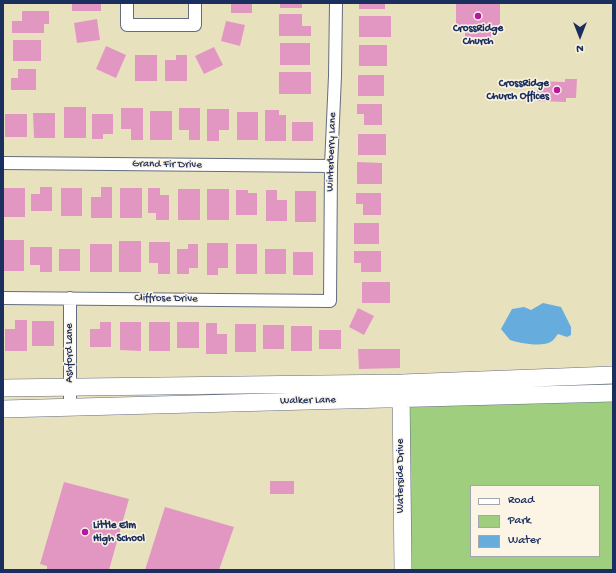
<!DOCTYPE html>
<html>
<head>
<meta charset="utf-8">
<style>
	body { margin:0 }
	#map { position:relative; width:616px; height:573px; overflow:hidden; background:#e8e1bd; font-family:"Gochi Hand",sans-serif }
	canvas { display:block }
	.frame { position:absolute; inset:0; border:4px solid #1b2f5e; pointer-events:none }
	.legend { position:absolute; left:470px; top:485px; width:130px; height:72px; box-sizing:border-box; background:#fcf5e5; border:1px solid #a2a6af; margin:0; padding:5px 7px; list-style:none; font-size:12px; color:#1b2f5e }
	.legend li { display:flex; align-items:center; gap:8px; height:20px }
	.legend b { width:20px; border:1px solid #a2a6af }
	.north { position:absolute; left:560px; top:16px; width:40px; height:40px; -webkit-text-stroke:3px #fcf5e5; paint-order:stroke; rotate:180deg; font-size:11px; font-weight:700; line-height:16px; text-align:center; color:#1b2f5e }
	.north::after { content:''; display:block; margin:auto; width:14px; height:18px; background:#1b2f5e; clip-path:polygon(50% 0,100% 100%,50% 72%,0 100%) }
</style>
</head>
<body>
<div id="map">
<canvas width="616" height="573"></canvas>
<div class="frame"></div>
<ul class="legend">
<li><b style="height:5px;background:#fff"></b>Road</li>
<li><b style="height:11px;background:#9fcf7e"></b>Park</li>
<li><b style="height:11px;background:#66acdd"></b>Water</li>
</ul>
<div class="north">N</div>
</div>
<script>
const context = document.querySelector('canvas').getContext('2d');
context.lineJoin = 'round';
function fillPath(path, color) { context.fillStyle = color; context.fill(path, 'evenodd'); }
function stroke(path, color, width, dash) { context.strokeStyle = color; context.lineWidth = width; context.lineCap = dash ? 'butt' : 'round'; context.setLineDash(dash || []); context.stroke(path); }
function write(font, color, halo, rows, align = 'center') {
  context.font = font + ' "Gochi Hand",sans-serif'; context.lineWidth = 3; context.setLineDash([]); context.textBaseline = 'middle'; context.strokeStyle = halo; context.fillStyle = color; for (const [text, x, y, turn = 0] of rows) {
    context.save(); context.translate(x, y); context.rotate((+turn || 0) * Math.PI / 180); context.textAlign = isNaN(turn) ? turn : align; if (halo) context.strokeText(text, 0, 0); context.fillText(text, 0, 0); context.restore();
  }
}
fillPath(new Path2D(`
	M613,395v175h-208l-4,-171zM471,486h128v70h-128z`), '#9fcf7e');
fillPath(new Path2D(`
	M543,303l18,4 10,20v8l-4,2 -9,-3c-2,2 -4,6 -6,7 -9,7 -33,2 -42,-1l-9,-11 11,-20 12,-2 7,3z`), '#66acdd');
fillPath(new Path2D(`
	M72,3h29v8h-29z
	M231,3h21v10h-21z
	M280,3h22v5h-22z
	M359,3h26v6h-26z
	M456,3h44v26h-9v8h-26v-8h-9z
	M22,11h27v13h-5v9h-32v-12h10z
	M279,14h23v12h9v10h-32z
	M359,16h32v21h-32z
	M97,19l3,21 -23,3 -3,-20z
	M226,21l19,4 -5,21 -19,-5z
	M13,40h28v21h-28z
	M280,43h30v22h-30z
	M359,45h28v21h-28z
	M106,46l20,9 -10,23 -20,-9z
	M214,47l9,18 -19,9 -9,-18z
	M135,55h22v26h-22z
	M176,55h11v26h-22v-21h11z
	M18,69h18v21h-25v-12h7z
	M279,72h32v22h-32z
	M358,75h26v21h-26z
	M565,79h12l-1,19h-10v4l-29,-1v-20l28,1z
	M357,104h25v21h-18v-11h-7z
	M64,107h22v31h-22z
	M121,108h22v32h-12v-11h-10z
	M179,108h21v32h-11v-10h-10z
	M207,109h22v21h-10v11h-12z
	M265,110h14v5h7v26h-21z
	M150,111h22v29h-22z
	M237,112h21v28h-21z
	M33,113h22v25h-21z
	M5,114h22v23h-22z
	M92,114h21v20h-10v5h-11z
	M292,122h21v19h-21z
	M358,134h28v21h-28z
	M357,162l25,1v21h-25z
	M40,187h12v24h-21v-17h9z
	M101,187h11v31h-21v-21h10z
	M3,188h22v29h-22z
	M61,188h21v28h-21z
	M120,188h22v30h-22z
	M148,188h12v7h9v25h-13v-7h-8z
	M178,189h22v31h-22z
	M207,189h22v31h-22z
	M236,190h12v3h9v22h-21z
	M266,190h11v10h10v21h-21z
	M295,191h21v31h-21z
	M356,193h25v22h-18v-11h-7z
	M354,223h25v21h-25z
	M3,240h21v31h-21z
	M119,241h22v31h-22z
	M149,242h21v32h-12v-11h-9z
	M207,243h21v25h-10v7h-11z
	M90,244h22v28h-22z
	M188,244h10v24h-9v6h-12v-25h11z
	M236,244h21v30h-21z
	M30,247h22v25h-12v-7h-10z
	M59,249h21v22h-21z
	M265,249h21v25h-21z
	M354,251h27v21h-20v-9h-7z
	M293,252h20v23h-20z
	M362,282h28v21h-28z
	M358,308l16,8 -10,19 -15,-8z
	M15,320h12v31h-22v-22h10z
	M32,321h22v25h-22z
	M100,322h11v25h-21v-18h10z
	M120,322h21v29l-21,-1z
	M149,322h21v29h-21z
	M177,322h22v26h-22z
	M206,323h11v11h10v20h-21z
	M235,324h21v28h-21z
	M263,325h21v24h-21z
	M291,326h21v25h-21z
	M319,330h22v19h-22z
	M358,349h42v19l-41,1z
	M270,481h24v13h-24z
	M64,482l65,17 -20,71h-62v-4l-7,-2z
	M165,507l69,20 -15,43h-74z`), '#e297c3');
const street = new Path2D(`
	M127,3v22h68v-22
	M3,163l328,3
	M3,298l327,3 1,-135 4,-90 1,-73
	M70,407v-109`);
const secondary = new Path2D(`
	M3,388l399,-5 211,-8
	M401,388l2,182
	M3,409l610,-16`);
stroke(street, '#636d7f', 14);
stroke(secondary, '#636d7f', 18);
stroke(street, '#fff', 12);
stroke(secondary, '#fff', 17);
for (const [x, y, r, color] of [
	[478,16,4,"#b5179e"],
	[557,90,4,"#b5179e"],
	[85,532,4,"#b5179e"]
]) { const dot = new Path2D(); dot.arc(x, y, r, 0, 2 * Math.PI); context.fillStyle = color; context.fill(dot); stroke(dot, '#fcf5e5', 1.5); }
write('bold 11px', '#1b2f5e', '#fcf5e5', [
	["CrossRidge",478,29],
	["Church",478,42],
	["CrossRidge",549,84,"right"],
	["Church Offices",549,97,"right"],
	["Little Elm",93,526,"left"],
	["High School",93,539,"left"]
]);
write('11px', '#1b2f5e', '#fcf5e5', [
	["Winterberry Lane",332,152,-88],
	["Grand Fir Drive",167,165,1],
	["Cliffrose Drive",166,299,1],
	["Ashford Lane",70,353,-90],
	["Walker Lane",308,401,-1],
	["Waterside Drive",401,476,-90]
]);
</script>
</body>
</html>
